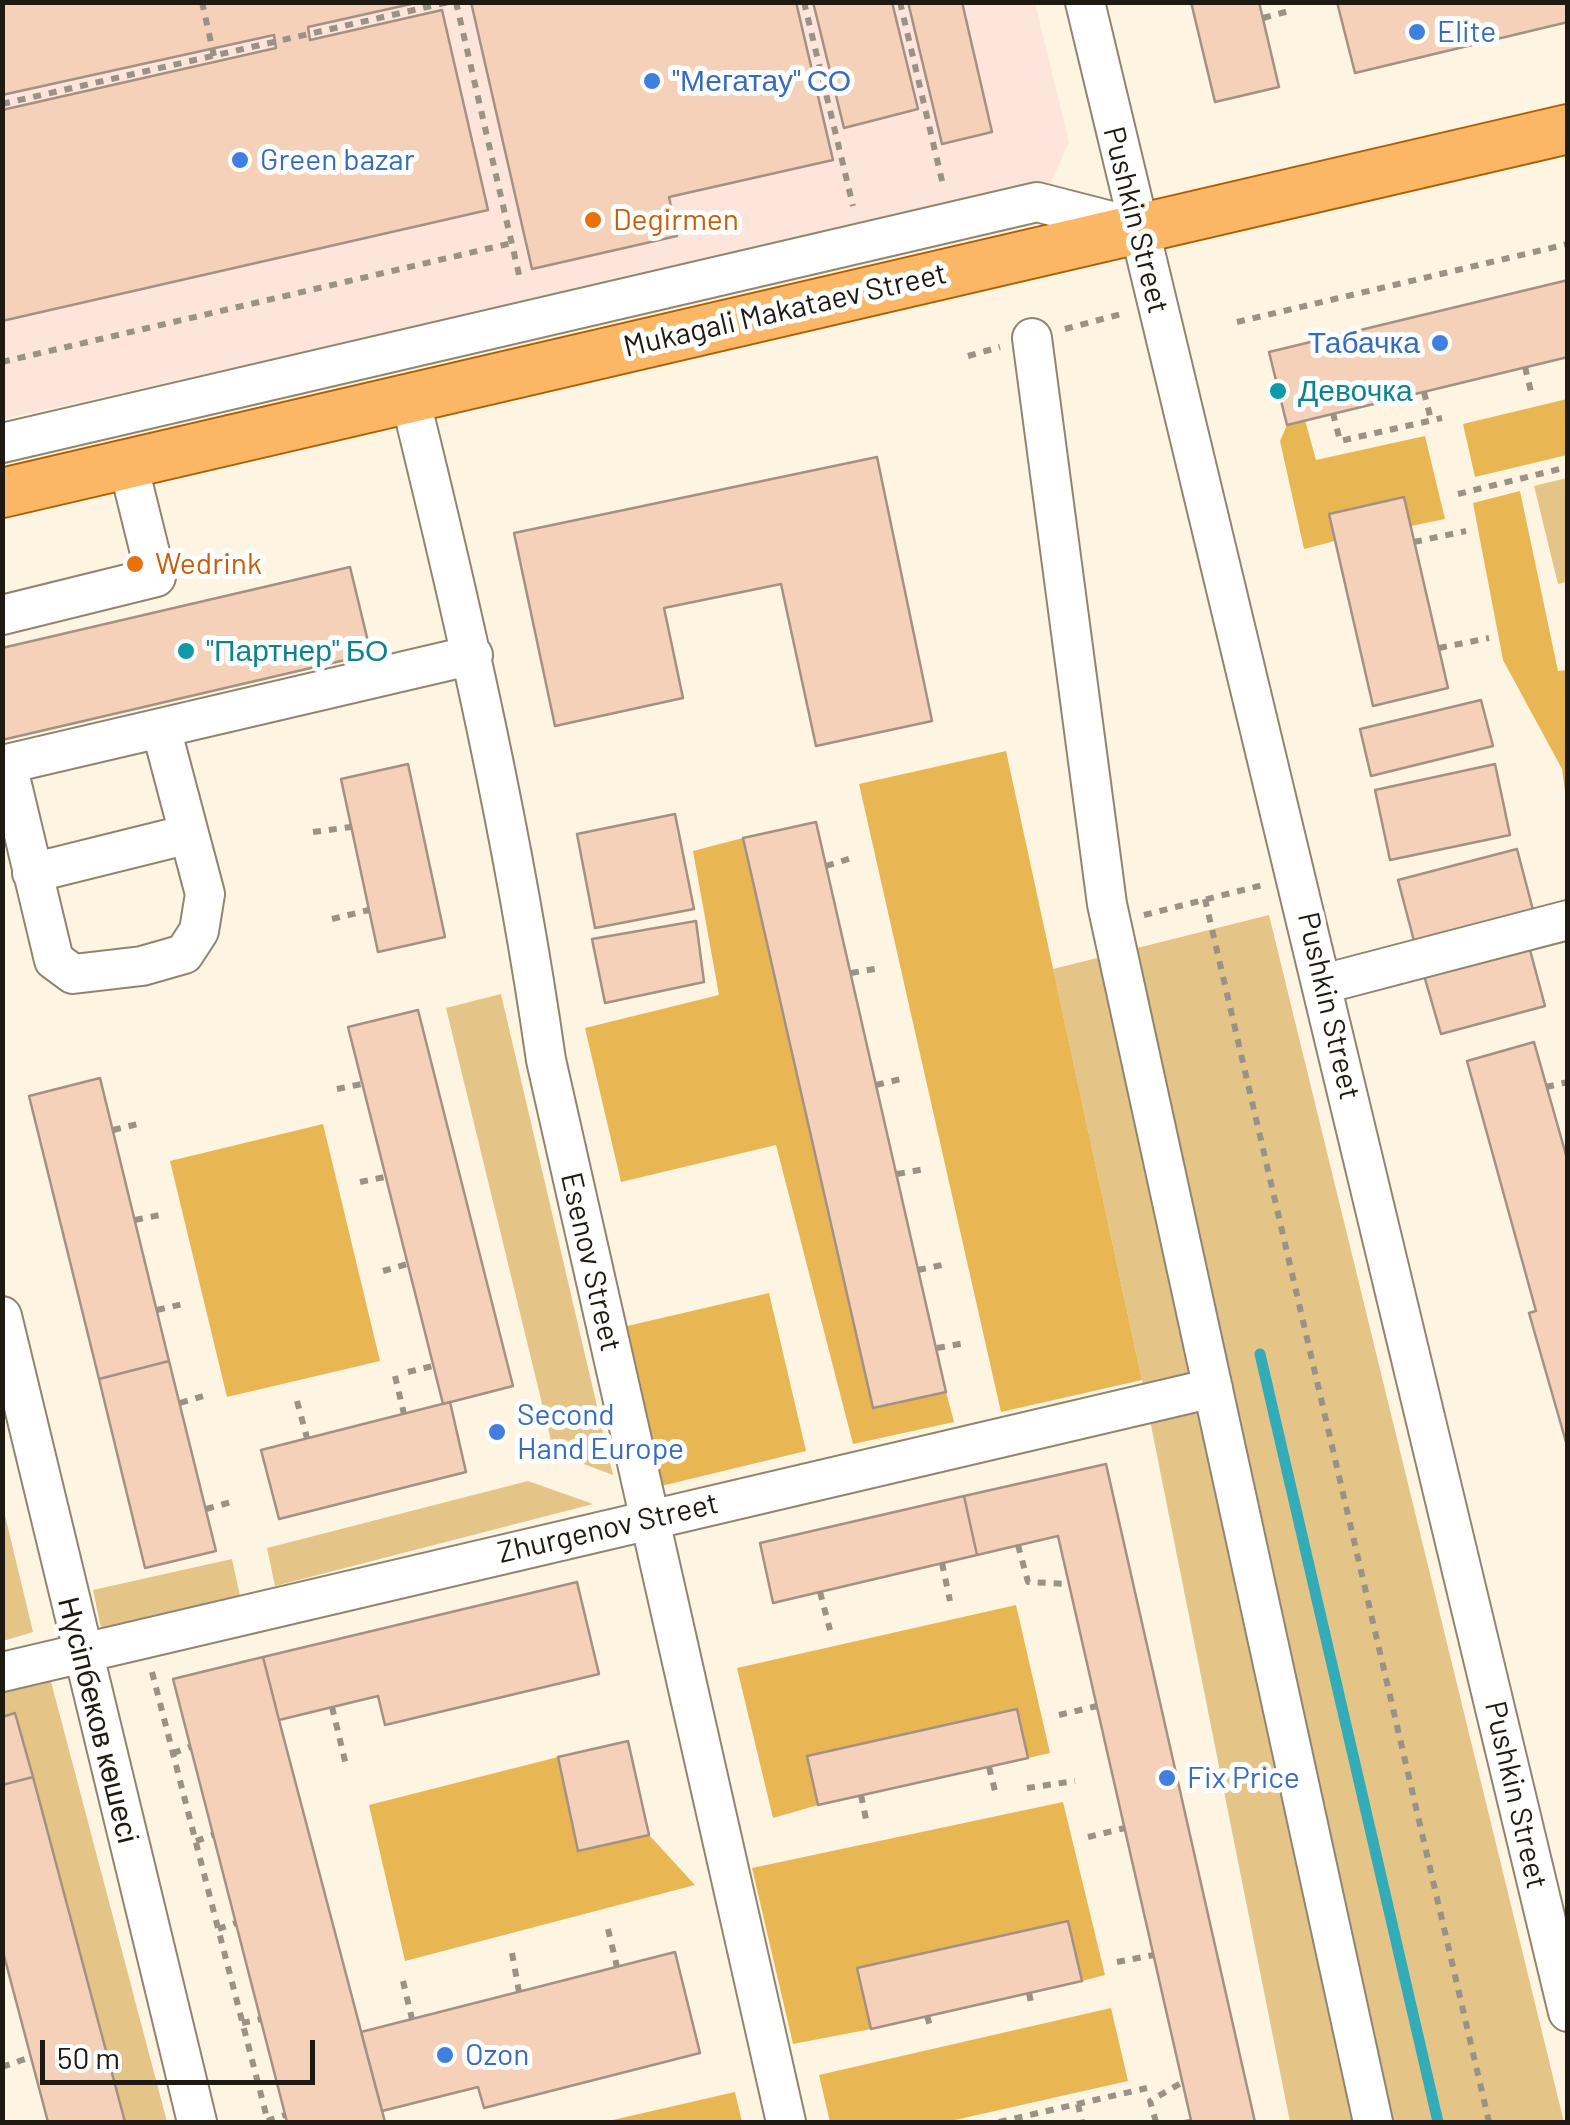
<!DOCTYPE html>
<html>
<head>
<meta charset="utf-8">
<style>
	body { margin:0 }
	#map { position:relative; width:1570px; height:2125px; overflow:hidden; background:#fdf4e2; font-family:Barlow,sans-serif }
	canvas { display:block }
	.frame { position:absolute; inset:0; border:5px solid #1e1a12; pointer-events:none }
	.scale { position:absolute; left:40px; top:2040px; width:275px; height:45px; box-sizing:border-box; border:5px solid #1e1a12; border-top:0; padding-left:12px; font-size:30px; line-height:35px; white-space:nowrap; color:#1e1a12; -webkit-text-stroke:8px #fff; paint-order:stroke }
</style>
</head>
<body>
<div id="map">
<canvas width="1570" height="2125"></canvas>
<div class="frame"></div>
<div class="scale">50 m</div>
</div>
<script>
const context = document.querySelector('canvas').getContext('2d');
context.lineJoin = 'round';
function fillPath(path, color) { context.fillStyle = color; context.fill(path, 'evenodd'); }
function stroke(path, color, width, dash) { context.strokeStyle = color; context.lineWidth = width; context.lineCap = dash ? 'butt' : 'round'; context.setLineDash(dash || []); context.stroke(path); }
function write(font, color, halo, rows, align = 'center') {
  context.font = font + ' Barlow,sans-serif'; context.lineWidth = 10; context.setLineDash([]); context.textBaseline = 'middle'; context.strokeStyle = halo; context.fillStyle = color; for (const [text, x, y, turn = 0] of rows) {
    context.save(); context.translate(x, y); context.rotate((+turn || 0) * Math.PI / 180); context.textAlign = isNaN(turn) ? turn : align; if (halo) context.strokeText(text, 0, 0); context.fillText(text, 0, 0); context.restore();
  }
}
fillPath(new Path2D(`
	M2,3h1033l34,139 -20,45 -1046,232z`), '#fde5db');
fillPath(new Path2D(`
	M1567,478v104l-9,2 -24,-98z
	M1269,915l295,1207h-274l-148,-742 -89,-411z
	M501,994l112,481 -59,-22 -108,-445z
	M528,1481l65,23 -318,82 -8,-38z
	M3,1507l30,125 -30,9 -1,-1z
	M232,1559l8,37 -139,32 -8,-38z
	M49,1674l118,448h-42l-110,-408 -12,3v-30z`), '#e5c487');
fillPath(new Path2D(`
	M1567,399v56l-92,22 -12,-53z
	M1305,420l11,40 109,-24 20,83 -34,7 -8,-29 -74,17 6,27 -31,8 -24,-108 7,-16z
	M1520,491l38,180 9,-1v136l-5,-37 -59,-109 -30,-157z
	M1006,751l136,629 -141,32 -142,-628z
	M743,838l130,569 73,-15 8,30 -101,22 -77,-299 -155,37 -36,-154 134,-33 -26,-144z
	M323,1124l57,237 -153,36 -57,-236z
	M769,1293l37,158 -145,35 -38,-159z
	M1016,1605l34,148 -22,5 -11,-48 -209,46 10,49 -45,13 -36,-150z
	M558,1757l20,93 71,-15 46,50 -290,76 -36,-156z
	M1063,1802l42,173 -23,6 -15,-60 -209,47 13,61 -78,15 -41,-176z
	M1111,2008l17,73 -182,41h-116l-11,-47z
	M735,2092l7,30h-138z`), '#e8b753');
stroke(new Path2D(`
	M1260,1354l178,768`), '#34acb8', 11);
const building = new Path2D(`
	M2,2h418l-112,25 2,13 132,-30 46,200 -486,111v-211l274,-62 -2,-13 -272,60z
	M471,2h325l37,158 -164,37 8,39 -145,33z
	M813,2h79l26,107 -74,19z
	M908,2h54l30,130 -50,12z
	M1191,2h68l20,85 -64,15z
	M1337,2h231v20l-213,51z
	M1568,280v77l-281,68 -18,-73z
	M877,457l55,264 -116,25 -35,-162 -117,24 19,90 -128,28 -41,-193z
	M1404,497l44,191 -75,18 -44,-192z
	M350,567l21,87 -369,86v-92z
	M1481,700l12,46 -122,30 -11,-47z
	M408,764l37,173 -67,15 -37,-173z
	M1495,764l15,71 -120,25 -15,-70z
	M675,814l19,95 -99,19 -18,-94z
	M816,822l130,570 -73,16 -130,-570z
	M1517,849l16,61 -119,31 -16,-61z
	M696,921l8,61 -99,21 -13,-64z
	M1526,935l19,71 -104,28 -20,-69z
	M418,1010l95,376 -70,18 -95,-377z
	M1534,1042l34,120v287l-39,-136 7,-2 -69,-250z
	M100,1078l69,283 -70,18 -70,-283z
	M169,1361l47,190 -71,17 -46,-189z
	M450,1402l16,70 -187,47 -18,-69z
	M1106,1464l149,658h-75l11,-2 -133,-584 -81,19 -13,-59z
	M964,1496l13,59 -204,48 -13,-60z
	M577,1582l22,92 -214,51 -7,-29 -99,24 -16,-63z
	M263,1657l16,63 106,402h-98l-114,-443z
	M1017,1709l11,49 -210,47 -11,-49z
	M15,1713l18,64 -31,8v-68z
	M628,1741l21,94 -71,16 -20,-94z
	M33,1777l92,345h-77l-46,-174v-163z
	M1068,1921l14,60 -211,48 -14,-61z
	M675,1952l25,101 -216,55 -6,-21 -96,24 -21,-79z`);
fillPath(building, '#f5d1b9');
stroke(building, '#a59183', 2.5);
const minor = new Path2D(`
	M1085,2l483,2010
	M1032,338l75,566 266,1218
	M410,398c54,219 104,438 136,662l240,1062
	M2,443l1035,-241 101,26
	M2,615l154,-38 -28,-113
	M7,764l47,196 19,14 69,-8 42,-12 15,-23 6,-37 -44,-166
	M2,765l471,-110
	M32,873l157,-39
	M1323,984l245,-64
	M2,1316l195,806
	M2,1672l1211,-284`);
const major = new Path2D(`
	M2,493l1566,-364`);
stroke(minor, '#908571', 42);
stroke(major, '#ac6006', 52);
stroke(new Path2D(`
	M202,2l12,54
	M456,2l64,277
	M804,2l49,204
	M900,2l43,183
	M1263,18l26,-7
	M2,104l447,-102
	M1237,322l331,-78
	M1065,329l60,-16
	M968,356l32,-9
	M2,362l510,-119
	M1525,367l7,29
	M1424,392l7,28
	M1333,413l7,28 102,-23
	M1458,494l110,-27
	M1414,542l52,-11
	M1439,648l50,-10
	M313,832l38,-5
	M826,866l29,-9
	M1205,899l284,1223
	M1144,915l119,-30
	M332,919l37,-9
	M851,973l29,-5
	M876,1085l29,-7
	M1546,1087l22,-5
	M337,1089l25,-5
	M113,1130l29,-7
	M897,1174l28,-5
	M360,1182l25,-5
	M135,1220l30,-6
	M918,1270l29,-6
	M383,1271l24,-7
	M157,1310l30,-7
	M937,1348l28,-5
	M408,1372l25,-6
	M395,1376l9,38
	M297,1401l10,37
	M180,1403l30,-9
	M206,1509l29,-8
	M1018,1545l10,37 41,2
	M942,1563l8,38
	M820,1592l10,38
	M152,1672l116,450
	M332,1707l14,58
	M1059,1715l38,-9
	M173,1753l17,-6
	M989,1767l7,28
	M1027,1788l48,-7
	M861,1795l6,29
	M1088,1837l37,-9
	M196,1841l17,-6
	M218,1929l18,-6
	M608,1929l9,38
	M512,1953l7,39
	M1117,1962l37,-7
	M403,1981l9,38
	M1029,1993l3,14
	M927,2016l4,13
	M242,2023l19,-4
	M2,2067l29,-10
	M1078,2104l4,18
	M267,2121l18,-6
	M999,2122l148,-34
	M1156,2122l-6,-21 33,-19`), '#999285', 6, [8, 8]);
stroke(minor, '#fff', 38);
stroke(major, '#fbb666', 48);
for (const [x, y, r, color] of [
	[1417,32,10,"#3f7fe0"],
	[652,81,10,"#3f7fe0"],
	[240,160,10,"#3f7fe0"],
	[593,220,10,"#e8710a"],
	[1440,343,10,"#3f7fe0"],
	[1278,391,10,"#0f9aa8"],
	[135,564,10,"#e8710a"],
	[186,651,10,"#0f9aa8"],
	[497,1432,10,"#3f7fe0"],
	[1167,1778,10,"#3f7fe0"],
	[445,2055,10,"#3f7fe0"]
]) { const dot = new Path2D(); dot.arc(x, y, r, 0, 2 * Math.PI); context.fillStyle = color; context.fill(dot); stroke(dot, '#fff', 4); }
write('30px', '#366cbe', '#fff', [
	["Elite",1437,32],
	["\"Мегатау\" СО",672,81],
	["Green bazar",260,160],
	["Табачка",1420,343,"right"],
	["Second",517,1415],
	["Hand Europe",517,1449],
	["Fix Price",1187,1778],
	["Ozon",465,2055]
], 'left');
write('30px', '#c56008', '#fff', [
	["Degirmen",613,220],
	["Wedrink",155,564]
], 'left');
write('30px', '#1e1a12', '#fff', [
	["Pushkin Street",1136,220,76],
	["Mukagali Makataev Street",785,310,-13],
	["Pushkin Street",1329,1006,77],
	["Esenov Street",591,1262,77],
	["Zhurgenov Street",608,1528,-13],
	["Нүсіпбеков көшесі",98,1720,76],
	["Pushkin Street",1516,1795,77]
]);
write('30px', '#0d838f', '#fff', [
	["Девочка",1298,391],
	["\"Партнер\" БО",206,651]
], 'left');
</script>
</body>
</html>
